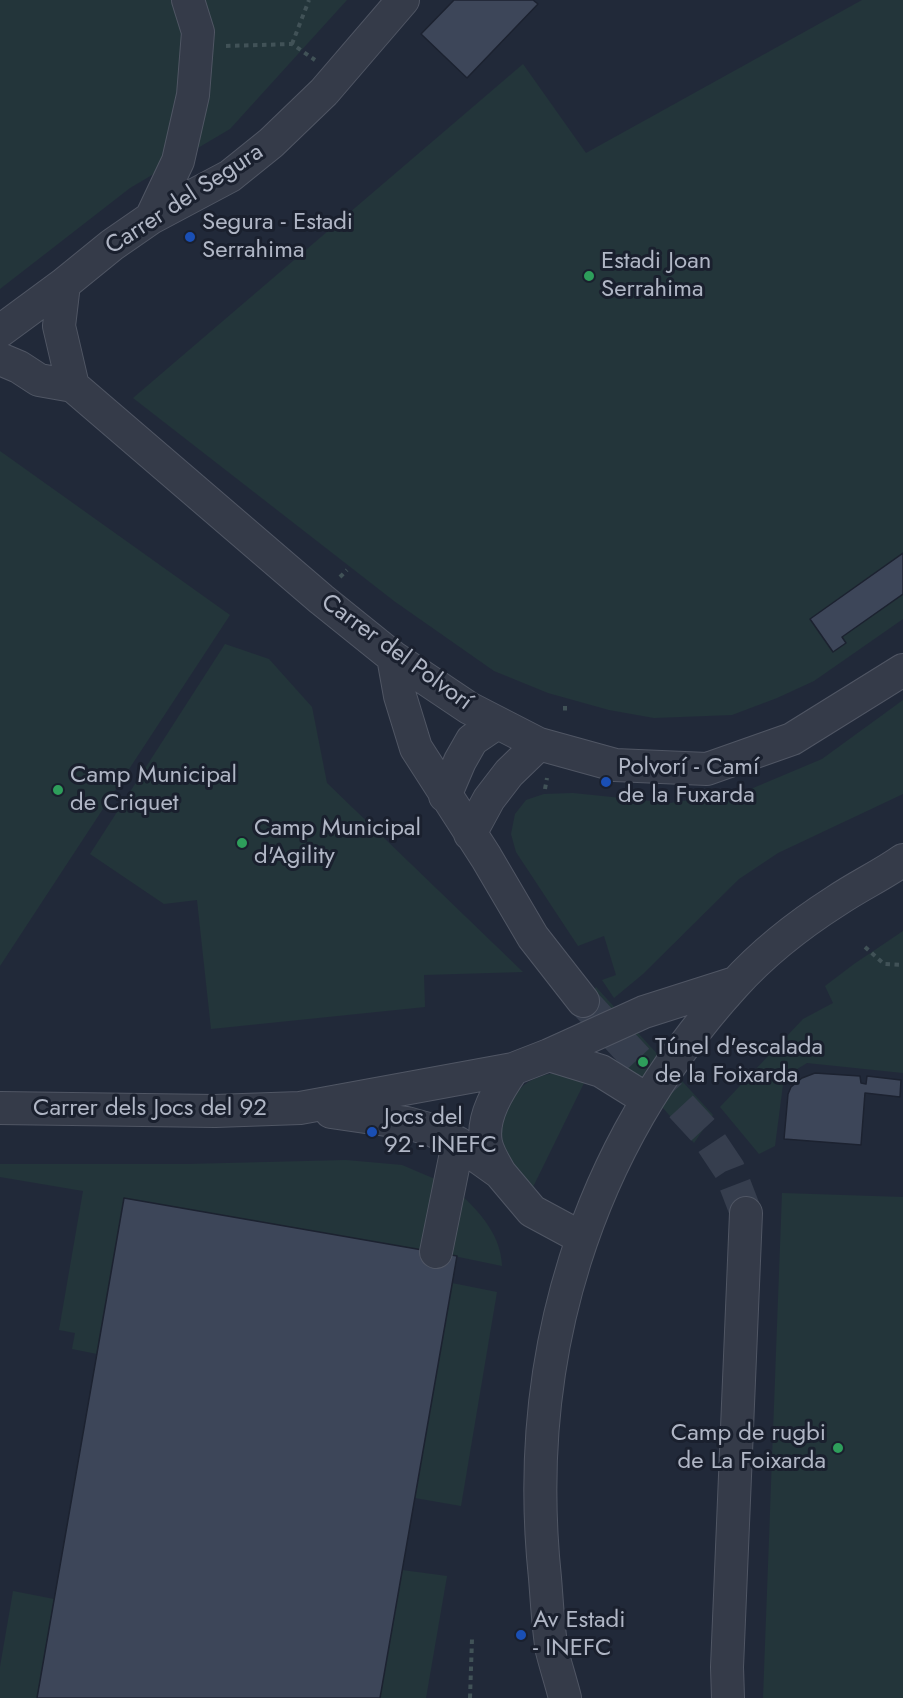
<!DOCTYPE html>
<html>
<head>
<meta charset="utf-8">
<style>
	body { margin:0 }
	canvas { display:block; background:#212939 }
</style>
</head>
<body>
<canvas width="903" height="1698"></canvas>
<script>
const context = document.querySelector('canvas').getContext('2d');
context.lineJoin = 'round';
function fillPath(path, color) { context.fillStyle = color; context.fill(path, 'evenodd'); }
function stroke(path, color, width, dash) { context.strokeStyle = color; context.lineWidth = width; context.lineCap = dash ? 'butt' : 'round'; context.setLineDash(dash || []); context.stroke(path); }
function write(font, color, halo, rows, align = 'center') {
  context.font = font + ' Jost,sans-serif'; context.lineWidth = 6; context.setLineDash([]); context.textBaseline = 'middle'; context.strokeStyle = halo; context.fillStyle = color; for (const [text, x, y, turn = 0] of rows) {
    context.save(); context.translate(x, y); context.rotate((+turn || 0) * Math.PI / 180); context.textAlign = isNaN(turn) ? turn : align; if (halo) context.strokeText(text, 0, 0); context.fillText(text, 0, 0); context.restore();
  }
}
fillPath(new Path2D(`
	M0,0h347l-117,129 -100,59 -130,101z
	M862,0h41v619l-89,62 -37,17 -45,17 -78,3 -45,-8 -61,-17 -54,-22 -100,-70 -261,-203 390,-334 63,89z
	M0,451l230,164 -230,351z
	M225,644l44,15 43,48 15,76 196,189 -99,3 1,32 -214,22 -14,-129 -33,4 -74,-50z
	M903,700v94l-125,59 -39,26 -96,95 -29,24 -12,-18 14,-5 -12,-39 -26,10 -62,-94 -5,-18 4,-20 11,-14 18,-6 29,-1 97,10 76,-12 76,-32z
	M903,931v142l-96,-10 -23,14 -9,69 -16,8 -39,-47 83,-88 30,-16 -8,-17 29,-22z
	M596,987l117,128 -19,28 -119,-134z
	M568,1071l18,8 -53,108c-6,-5 -13,-9 -18,-14 -23,-23 -14,-68 9,-88 13,-10 29,-12 44,-14z
	M346,1160l56,5 33,14 -12,71 -326,104 -25,-5 3,-16 -16,-3 24,-139 -83,-14v-13h188z
	M782,1193l121,4v501h-140z
	M460,1194c21,19 41,42 42,72l-53,-11z
	M452,1283l45,9 -36,214 -46,-8z
	M402,1570l45,6 -21,122h-46z
	M13,1591l41,8 -17,99h-37v-31z`), '#23353a');
const building = new Path2D(`
	M454,0h79l5,4 -71,74 -46,-44z
	M903,553v41l-61,43 4,6 -13,9 -23,-33z
	M815,1073l45,3 1,7 5,1 1,-8 34,4 -1,17 -35,-4 -4,52 -77,-6 4,-45 3,-7 11,-9z
	M124,1198l333,58 -77,442h-343z`);
fillPath(building, '#3d4659');
stroke(building, '#1c2230', 1.5);
stroke(new Path2D(`
	M583,1001l120,129 26,39 17,44`), '#363e4e', 32, [32, 16]);
const minor = new Path2D(`
	M151,218l27,-57 15,-66 5,-63 -10,-32
	M64,284l-5,42 14,60
	M0,331l64,-47 48,-39 39,-27 79,-42 41,-33 53,-51 79,-92
	M0,359l19,8 20,13 34,6 248,213 72,58 76,51 70,36 76,21 92,4 85,-30 111,-69
	M393,657l7,39 16,52 70,109 47,80 50,64
	M445,796l15,-35 12,-21 25,-17
	M470,834l19,-35 20,-26 30,-29
	M549,1055l52,16 45,28
	M0,1108l215,3 85,-3 213,-39 36,-14 95,-43 91,-29
	M331,1112l76,11 25,7 26,13 42,30 32,38 50,27
	M500,1173c-5,-9 -12,-20 -14,-30 -5,-26 13,-54 27,-74
	M436,1252l22,-109
	M565,1698c-4,-16 -9,-31 -13,-47 -4,-24 -5,-49 -7,-73 -23,-220 40,-429 189,-593 29,-32 66,-61 102,-84 22,-15 46,-26 67,-41
	M728,1698l-1,-31 19,-454`);
stroke(minor, '#505664', 34);
stroke(new Path2D(`
	M292,44l17,-44
	M226,46l66,-2 23,16
	M340,577l7,-7
	M565,706v7
	M545,789l2,-11
	M865,947l19,17 19,1
	M470,1698l2,-59`), '#415257', 4, [4.5, 4.5]);
stroke(minor, '#353b49', 32);
for (const [x, y, r, color] of [
	[190,237,6,"#1a4fb4"],
	[589,276,6,"#2e9e5b"],
	[606,782,6,"#1a4fb4"],
	[58,790,6,"#2e9e5b"],
	[242,843,6,"#2e9e5b"],
	[643,1062,6,"#2e9e5b"],
	[372,1132,6,"#1a4fb4"],
	[838,1448,6,"#2e9e5b"],
	[521,1635,6,"#1a4fb4"]
]) { const dot = new Path2D(); dot.arc(x, y, r, 0, 2 * Math.PI); context.fillStyle = color; context.fill(dot); stroke(dot, '#1a202e', 2); }
write('24px', '#b0b6c5', '#1a202e', [
	["Carrer del Segura",185,200,-33],
	["Carrer del Polvorí",396,653,36],
	["Carrer dels Jocs del 92",150,1109]
]);
write('24px', '#b0b6c5', '#1a202e', [
	["Segura - Estadi",202,223],
	["Serrahima",202,251],
	["Estadi Joan",601,262],
	["Serrahima",601,290],
	["Polvorí - Camí",618,768],
	["de la Fuxarda",618,796],
	["Camp Municipal",70,776],
	["de Criquet",70,804],
	["Camp Municipal",254,829],
	["d'Agility",254,857],
	["Túnel d'escalada",655,1048],
	["de la Foixarda",655,1076],
	["Jocs del",384,1118],
	["92 - INEFC",384,1146],
	["Camp de rugbi",826,1434,"right"],
	["de La Foixarda",826,1462,"right"],
	["Av Estadi",533,1621],
	["- INEFC",533,1649]
], 'left');
</script>
</body>
</html>
